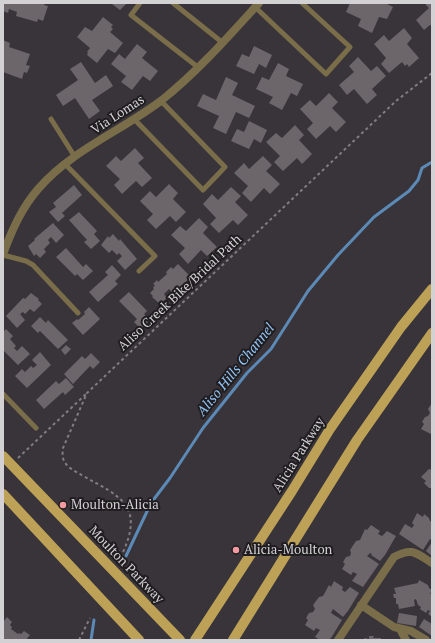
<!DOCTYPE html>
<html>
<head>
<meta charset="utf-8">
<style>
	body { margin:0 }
	#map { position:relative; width:435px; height:643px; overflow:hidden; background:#39343a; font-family:"PT Serif",serif }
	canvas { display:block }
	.frame { position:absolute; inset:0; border:4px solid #d4d1d5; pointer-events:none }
</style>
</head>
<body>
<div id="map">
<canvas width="435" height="643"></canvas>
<div class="frame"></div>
</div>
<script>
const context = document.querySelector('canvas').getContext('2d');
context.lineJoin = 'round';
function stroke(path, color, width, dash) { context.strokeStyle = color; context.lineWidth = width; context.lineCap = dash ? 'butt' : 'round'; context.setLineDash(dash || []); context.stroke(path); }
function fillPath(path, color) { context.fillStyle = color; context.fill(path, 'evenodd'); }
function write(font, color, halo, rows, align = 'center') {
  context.font = font + ' "PT Serif",serif'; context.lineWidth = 4; context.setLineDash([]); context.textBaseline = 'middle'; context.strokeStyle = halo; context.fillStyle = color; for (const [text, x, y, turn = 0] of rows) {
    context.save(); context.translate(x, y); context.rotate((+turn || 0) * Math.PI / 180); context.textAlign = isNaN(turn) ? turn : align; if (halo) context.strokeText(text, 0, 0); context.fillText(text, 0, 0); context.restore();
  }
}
stroke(new Path2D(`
	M126,556l25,-53 19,-25 33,-50 44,-55 24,-24 37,-58 30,-36 36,-38 35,-26 9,-11 4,-12 10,-6
	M91,640l3,-20`), '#5c8ab6', 3);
fillPath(new Path2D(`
	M3,3h42l-1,2 4,1 -5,15 -5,-2 -1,3 -21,-6 1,-4 -8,-3 -1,4 -5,-2z
	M113,3h14l-7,7 -8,-6z
	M350,3h35l8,4 -6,12 -8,-2 -7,16 -14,-7 3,-7 -15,-7z
	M426,3h6v23l-2,-1 -6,5 -8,-10 13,-12 -3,-3z
	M103,17l10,8 -2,2 2,2 -3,3 13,11 -8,10 -7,-4 -11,14 -10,-8 1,-2 -1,-1 3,-4 -13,-11 8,-10 7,4z
	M404,28l8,10 -5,6 12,14 -10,9 -2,-3 -2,2 -3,-4 -13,11 -8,-9 5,-6 -12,-14 10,-9 5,6z
	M3,40l7,3 -1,4 21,7 -4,11 4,1 -3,7 -3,-1 -2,7 -19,-7z
	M137,44l10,8 -5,6 16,13 -8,10 -7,-5 -11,14 -11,-8 5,-6 -15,-12 8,-10 6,5z
	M254,46l18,9 -6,13 -7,-4 -5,10 -18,-8 6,-12 7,3z
	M358,57l13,14 6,-5 9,10 -14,13 5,6 -10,9 -13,-15 -7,6 -8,-10 15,-13 -5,-6z
	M81,62l14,21 11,-8 7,11 -21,14 8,11 -11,8 -14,-21 -12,8 -7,-11 22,-15 -8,-11z
	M278,63l11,6 -3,7 17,8 -6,12 -6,-3 -9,17 -13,-7 4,-6 -17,-8 6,-12 7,3z
	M226,77l12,6 -6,12 23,11 -6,12 -13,-6 -10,22 -13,-6 6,-12 -22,-10 6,-12 13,6z
	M329,93l9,9 -6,6 14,14 -10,10 -6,-6 -14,13 -9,-10 6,-6 -13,-14 10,-9 6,6z
	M249,121l18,9 -6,13 -7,-4 -5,10 -18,-8 6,-12 7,3z
	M295,125l9,10 -5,5 13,14 -10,10 -5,-6 -14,13 -9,-9 6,-6 -14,-14 10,-9 6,5z
	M135,148l9,10 -6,5 14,15 -10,9 -6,-6 -14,13 -8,-9 6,-6 -14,-13 10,-10 5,5z
	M263,156l9,9 -6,6 14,13 -10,10 -6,-6 -13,14 -9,-9 6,-7 -14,-13 10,-10 5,6z
	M169,184l9,9 -5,6 13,13 -10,10 -6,-6 -14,13 -9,-9 6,-6 -13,-13 10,-10 6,6z
	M74,185l8,10 -20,18 3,3 -7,6 -9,-10 7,-5 -3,-4z
	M231,187l10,9 -6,6 13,13 -10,10 -5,-5 -14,13 -9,-9 6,-6 -13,-14 9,-10 6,6z
	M79,212l18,19 -3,3 6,7 -9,8 -7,-7 3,-2 -18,-20z
	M199,218l9,9 -5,6 14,14 -10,9 -6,-6 -13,14 -9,-10 6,-6 -14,-13 9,-9 6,5z
	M53,223l11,12 -8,8 -5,-6 -3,3 2,3 -6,6 2,3 -6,6 -4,-4 -2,2 -6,-10 7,-6 -1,-1z
	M113,234l6,7 1,-2 17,20 -12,11 -8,-9 5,-5 -3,-3 -2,2 -5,-5 -3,3 -8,-8 7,-9 1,2z
	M66,248l17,19 3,-3 7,7 -10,9 -6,-6 -2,2 -19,-19z
	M178,264l13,13 -18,16 -4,-4 -5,5 3,4 -7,6 -8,-7 1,-1 -3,-3 4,-4 -1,-1 2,-3 -2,-1 4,-4 1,2 9,-8 -1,-2 5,-5 2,2z
	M112,265l9,10 -6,6 3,3 -20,18 -9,-10 19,-17 -3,-3z
	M129,292l18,19 -3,3 6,6 -9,9 -7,-7 3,-3 -18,-18z
	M31,293l8,6 -1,1 4,4 -8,8 -4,-3 -5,5 -2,-2 -3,2 5,6 -8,8 -11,-12 17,-18 2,1z
	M89,307l11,12 -17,16 -11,-12 5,-4 1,1 7,-6 -1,-2z
	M40,317l6,6 2,-3 20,20 -10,9 -18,-18 -2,2 -7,-7z
	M6,329l7,7 -3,3 6,7 -2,2 3,3 5,-5 8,8 -12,11 -15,-15v-18z
	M66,345l5,4 -6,6 -4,-5z
	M40,352l11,13 -24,23 -12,-12 7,-7 3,3 6,-6 2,2 4,-3 -5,-5z
	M91,353l9,9 -7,7 -3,-3 -17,18 -9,-10 18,-18 3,3z
	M66,378l8,9 -9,8 -2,-3 -19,17 -8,-9 20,-19 3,3z
	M432,403v29l-1,2 -10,-5 3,-5 -2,-2 3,-5 3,-1 2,-3 -2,-4z
	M429,469l3,1v18h-3l-5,-5 2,-2 -5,-4z
	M417,513l6,4 1,-3 5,4 1,3 2,1v18l-2,-1 -7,11 -24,-16 6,-10 7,4 2,-3 -2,-2z
	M371,525l9,6 -2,3 4,2 5,-5 9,5 -11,19 -5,6 -9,-6 1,-1 -2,-1 -3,3 12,8 -16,23 -11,-6 5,-7 -4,-2 -2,3 -9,-6 3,-5 -2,-2 3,-5 4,-1 1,-3 -1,-3 6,-9 4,-1 5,-11 2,1z
	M432,542v14l-6,-5z
	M419,580l9,5 1,3 3,2 -2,4h2v23l-4,-3 2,-3 -2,-1 -2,3 -6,-4 1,-2 -3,-2 -2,-6 -2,1 1,6 -16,3 -1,-5h-2v-6h-2l-1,-4h3l-2,-6 24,-5z
	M334,581l9,6 -1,3 3,2 5,-5 9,6 -11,18 -5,6 -10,-8 -2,4 11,7 -11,18 -3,2h-8l-5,-3 5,-7 -4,-2 -2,3 -9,-6 3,-5 -2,-2 3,-5 4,-1 2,-3 -2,-4 6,-8 4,-1 6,-11 2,2z
	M399,613l18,3 -1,10 -19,-3z
	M7,617l5,5 -2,3 2,2 -1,2 7,5 1,-1 2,1 3,-3 6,4 -4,5h-23v-18z
	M424,619l8,5v12l-13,-9z
	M369,636h5l-1,2h8v2h-17v-2l5,1z`), '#6c6569');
stroke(new Path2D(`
	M18,458l68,-64
	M123,552c21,-46 -3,-56 -40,-76 -8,-5 -18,-9 -20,-18 -1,-3 0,-7 0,-10l24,-55 309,-292 36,-28
	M79,640l11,-22`), '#817d82', 2, [3, 3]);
stroke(new Path2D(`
	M140,3l-9,12 68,53
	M173,3l50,40
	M255,7l71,67 24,-27 -48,-44
	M51,119l24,38
	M134,119l69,71 22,-23 -64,-66
	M65,164l90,92 -16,15
	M3,255l23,6 7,4 45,48
	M3,394l33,34`), '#7a6d4a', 5);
stroke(new Path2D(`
	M361,605l33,22 17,4 15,9
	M400,629l6,11
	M338,640l56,-83c18,-10 22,-4 38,6`), '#7a6d4a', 8);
stroke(new Path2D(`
	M3,254c9,-24 19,-47 36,-66 33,-38 84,-58 123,-88 36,-29 66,-63 97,-97`), '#7a6d4a', 8);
stroke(new Path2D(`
	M3,456l177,184
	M3,494l136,146
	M195,640l97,-149 38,-62 71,-102 31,-38
	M233,640l124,-200 75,-107`), '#bca156', 10);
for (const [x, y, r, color] of [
	[63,505,4,"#f49aa2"],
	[236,550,4,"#f49aa2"]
]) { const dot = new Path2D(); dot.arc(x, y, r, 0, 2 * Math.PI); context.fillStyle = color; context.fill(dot); stroke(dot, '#1f1d1f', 1.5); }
write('13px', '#d4d1d5', '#1f1d1f', [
	["Via Lomas",118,115,-33],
	["Aliso Creek Bike/Bridal Path",180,293,-43],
	["Alicia Parkway",299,455,-58],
	["Moulton Parkway",126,565,46]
]);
write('13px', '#d4d1d5', '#1f1d1f', [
	["Moulton-Alicia",71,505],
	["Alicia-Moulton",244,550]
], 'left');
write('italic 14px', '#92c3f5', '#1f1d1f', [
	["Aliso Hills Channel",236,370,-51]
]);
</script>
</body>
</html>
